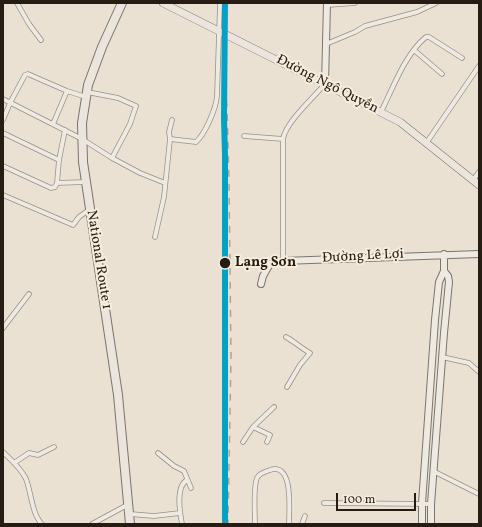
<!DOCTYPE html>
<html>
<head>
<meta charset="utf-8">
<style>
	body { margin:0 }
	#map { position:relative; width:482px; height:527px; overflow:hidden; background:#eae1d3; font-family:Vollkorn,serif }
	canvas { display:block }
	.frame { position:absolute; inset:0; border:4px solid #271c14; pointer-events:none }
	.scale { position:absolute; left:336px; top:493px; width:80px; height:18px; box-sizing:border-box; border:2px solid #271c14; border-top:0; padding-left:5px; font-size:12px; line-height:14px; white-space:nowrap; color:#271c14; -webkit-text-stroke:3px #f7eddd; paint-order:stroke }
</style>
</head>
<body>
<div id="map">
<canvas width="482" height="527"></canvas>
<div class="frame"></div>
<div class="scale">100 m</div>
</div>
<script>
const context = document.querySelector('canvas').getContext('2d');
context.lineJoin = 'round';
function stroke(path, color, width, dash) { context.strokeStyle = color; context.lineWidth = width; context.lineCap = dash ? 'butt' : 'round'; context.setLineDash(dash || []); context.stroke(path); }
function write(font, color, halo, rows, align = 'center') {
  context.font = font + ' Vollkorn,serif'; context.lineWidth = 4; context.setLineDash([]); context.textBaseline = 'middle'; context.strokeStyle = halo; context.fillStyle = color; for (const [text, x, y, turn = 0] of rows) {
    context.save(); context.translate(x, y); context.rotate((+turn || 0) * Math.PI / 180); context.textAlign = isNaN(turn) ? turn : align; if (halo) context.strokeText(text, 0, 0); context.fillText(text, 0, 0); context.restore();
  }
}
const street = new Path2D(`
	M17,3l12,21 12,16
	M327,5l28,-2
	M326,44l29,-12 10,-6 52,-14 19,-9
	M414,50l28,24
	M87,92l31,6 18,8 -6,18 -18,34
	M3,99l79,40 30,19 28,15 25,10
	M381,112c12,-24 24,-58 45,-75h3l33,21
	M3,120l7,-17 15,-28 3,-1 39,17 19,6
	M53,124l14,-33
	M3,133l56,27
	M244,136l39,3
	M170,139l26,3c9,-8 20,-33 21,-46l3,-93
	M427,142l52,-76
	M3,166l48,22 4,-1 2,-4
	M473,180l6,-8
	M57,183l2,-23 6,-30
	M57,183l28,-1
	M3,195l70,30 6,-8 11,-8
	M155,237l9,-40 6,-58 -1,-7 3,-12
	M283,261v-122c3,-17 30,-41 42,-55
	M3,328l26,-34
	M286,337c9,5 15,11 24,16l-10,12 -13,22
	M442,357l27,6 10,9
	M253,427l17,8 -3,7
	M243,442l10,-15 21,-20
	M3,452c8,8 18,16 23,27 5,12 6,36 16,45
	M158,453l16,13 10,5 7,17
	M14,463l15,-10 9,2 16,-8
	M435,472l44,22
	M324,503l107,1
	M130,514l24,2 26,-3
	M92,524l37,-20
	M182,524c-2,-11 -7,-37 5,-44
	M255,524c0,-11 -2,-37 2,-46 2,-5 8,-6 13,-8 24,-8 19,40 19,54
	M302,524l3,-8`);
const secondary = new Path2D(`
	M325,84l2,-81
	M261,284l2,-8 7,-12 13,-3 196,-7
	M422,524v-21l13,-183 4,-38 5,-11v-17
	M431,524v-20l13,-171 5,-51 -1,-6 -4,-5`);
const primary = new Path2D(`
	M163,3l237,119 79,63`);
const highway = new Path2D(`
	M122,3l-20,44 -14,38 -6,38 1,39 35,233 12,129`);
stroke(street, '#969088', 5.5);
stroke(secondary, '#7b756d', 8);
stroke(primary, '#7b756d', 8);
stroke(highway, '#7b756d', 10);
stroke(street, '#eeeae2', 4);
stroke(secondary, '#eeeae2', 6);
stroke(primary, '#ebe5dd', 7);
stroke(highway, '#ebe5dd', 8);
stroke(new Path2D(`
	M225,86l2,21 2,74 2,176 -3,167`), '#a9a49d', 1.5, [7, 7]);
stroke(new Path2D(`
	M225,524v-369l-1,-37 1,-115`), '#02a2c5', 6);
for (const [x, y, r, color] of [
	[225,263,6,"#271c14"]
]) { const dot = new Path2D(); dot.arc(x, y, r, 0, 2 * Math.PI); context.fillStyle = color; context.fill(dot); stroke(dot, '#f7eddd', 1.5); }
write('14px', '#271c14', '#f7eddd', [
	["Đường Ngô Quyền",327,85,27],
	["Đường Lê Lợi",363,257,-3],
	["National Route 1",98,260,81]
]);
write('bold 14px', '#271c14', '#f7eddd', [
	["Lạng Sơn",235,263]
], 'left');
</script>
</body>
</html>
